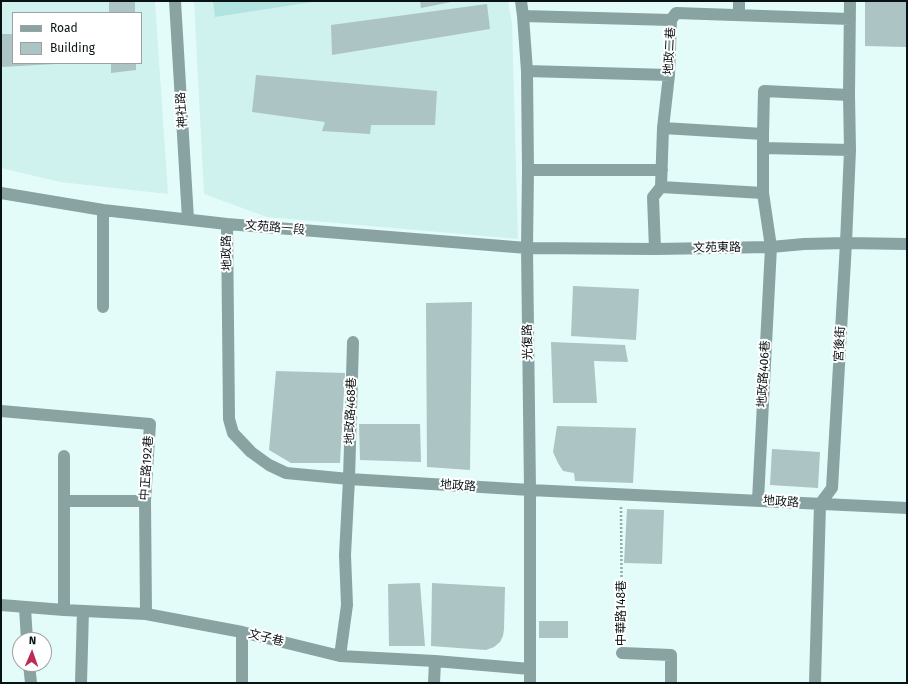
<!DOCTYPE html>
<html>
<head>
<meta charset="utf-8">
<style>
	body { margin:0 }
	#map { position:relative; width:908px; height:684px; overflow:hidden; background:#e3fcfa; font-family:"Fira Sans",sans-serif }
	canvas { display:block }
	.frame { position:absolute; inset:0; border:2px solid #0a1313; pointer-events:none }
	.legend { position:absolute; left:12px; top:12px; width:130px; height:52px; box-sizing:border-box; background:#fff; border:1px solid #9da1a1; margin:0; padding:5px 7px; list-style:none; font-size:12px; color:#0a1313 }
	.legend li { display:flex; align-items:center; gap:8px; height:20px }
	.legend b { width:20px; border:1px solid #9da1a1 }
	.north { position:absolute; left:12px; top:632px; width:40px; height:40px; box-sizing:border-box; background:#fff; border:1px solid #9da1a1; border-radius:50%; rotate:2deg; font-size:11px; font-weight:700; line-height:16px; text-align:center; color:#0a1313 }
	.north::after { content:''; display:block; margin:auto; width:14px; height:18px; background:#bc2c50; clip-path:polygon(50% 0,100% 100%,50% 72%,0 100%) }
</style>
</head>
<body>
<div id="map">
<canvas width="908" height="684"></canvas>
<div class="frame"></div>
<ul class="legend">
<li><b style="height:5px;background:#89a3a2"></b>Road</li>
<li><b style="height:11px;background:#acc4c3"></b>Building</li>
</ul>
<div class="north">N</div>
</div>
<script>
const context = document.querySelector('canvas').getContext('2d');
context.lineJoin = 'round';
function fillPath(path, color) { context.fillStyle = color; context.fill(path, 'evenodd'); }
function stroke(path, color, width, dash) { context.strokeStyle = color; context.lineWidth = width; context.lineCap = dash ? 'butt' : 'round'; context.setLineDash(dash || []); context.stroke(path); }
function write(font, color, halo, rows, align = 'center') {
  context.font = font + ' "Fira Sans","Noto Sans TC",sans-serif'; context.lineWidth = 4; context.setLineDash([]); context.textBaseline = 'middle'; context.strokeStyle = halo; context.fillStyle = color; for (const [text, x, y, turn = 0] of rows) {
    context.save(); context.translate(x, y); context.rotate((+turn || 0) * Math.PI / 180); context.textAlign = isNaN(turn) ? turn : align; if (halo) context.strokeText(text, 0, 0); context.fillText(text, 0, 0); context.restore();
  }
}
fillPath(new Path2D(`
	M1,1h154l13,193 -108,-12 -59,-14zM13,13h128v50h-128z
	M194,1h314l4,22 6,216 -251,-22 -63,-23z`), '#cff2ef');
fillPath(new Path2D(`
	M213,1h106l-104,16z`), '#b1e4e1');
fillPath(new Path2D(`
	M109,1h26v12h-26z
	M420,1h31v1l-30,6z
	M865,1h42v46l-42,-1z
	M487,4l3,25 -158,26 -1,-30z
	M1,34h12v29h43v1l-55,3z
	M111,63h25v7l-25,3z
	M256,75l181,16 -2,34h-64l-1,9 -48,-3 3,-9 -73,-10z
	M573,286l66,3 -3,51 -65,-4z
	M472,302l-2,168 -43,-3 -1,-164z
	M551,342l74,3 3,17 -34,-1 3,42h-44z
	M276,371l69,2 -5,90h-49l-22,-13z
	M359,424h61l1,38 -61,-2z
	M557,426l79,2 -3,55 -58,-2 -1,-8 -11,-2 -5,-8 -5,-11z
	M772,449l48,3 -2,36 -48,-3z
	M627,509l37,1 -2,54 -38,-1z
	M420,583l5,63h-36l-1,-62z
	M432,583l73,4 -1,42 -1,7 -3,6 -6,5 -8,3 -55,-4z
	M539,621h29v17h-29z`), '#acc4c3');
stroke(new Path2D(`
	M621,507l1,133`), '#97aaa9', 2.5, [2, 2]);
stroke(new Path2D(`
	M175,1l13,218
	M521,1l2,15 4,55 1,99 -1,78 3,242v193
	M739,15v-14
	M523,16l148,4
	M527,71l142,4
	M663,128l100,6
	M763,148l87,2
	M528,170h134
	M661,187l102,6
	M1,193l102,17 124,14 300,24 128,1 116,-2 33,-3 42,-1 61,1
	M227,224l2,195 4,14 18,19 18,13 17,8 63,6 181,11 377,18
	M655,249l-2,-52 8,-10 2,-59 6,-53 2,-55 5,-7 174,6
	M103,307v-97
	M1,411l149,13 -5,77 1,113
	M758,500l13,-253 -8,-54v-59l1,-43 85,4
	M64,501h81
	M1,605l63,5 82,4 96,18 98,24 95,5 95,8
	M25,608l2,32
	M64,610v-154
	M242,632v51
	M622,653l49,2v28
	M340,656l7,-51 -2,-50 4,-76 4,-137
	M29,664l2,19
	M81,683l2,-72
	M434,683l1,-22
	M815,683l5,-179 12,-16 14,-245 4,-93 -1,-55 1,-94`), '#89a3a2', 12);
write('12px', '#0a1313', '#fff', [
	["地政二巷",670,51,-87],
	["神社路",182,110,-94],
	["文苑路一段",275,228,5],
	["文苑東路",717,248,-1],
	["地政路",227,253,-91],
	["光復路",528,342,-91],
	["宮後街",840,344,-87],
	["地政路406巷",764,374,-87],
	["地政路468巷",351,411,-88],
	["中正路192巷",147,468,-86],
	["地政路",458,486,4],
	["地政路",781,502,4],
	["中華路148巷",622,613,-90],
	["文子巷",266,638,14]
]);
</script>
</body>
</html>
